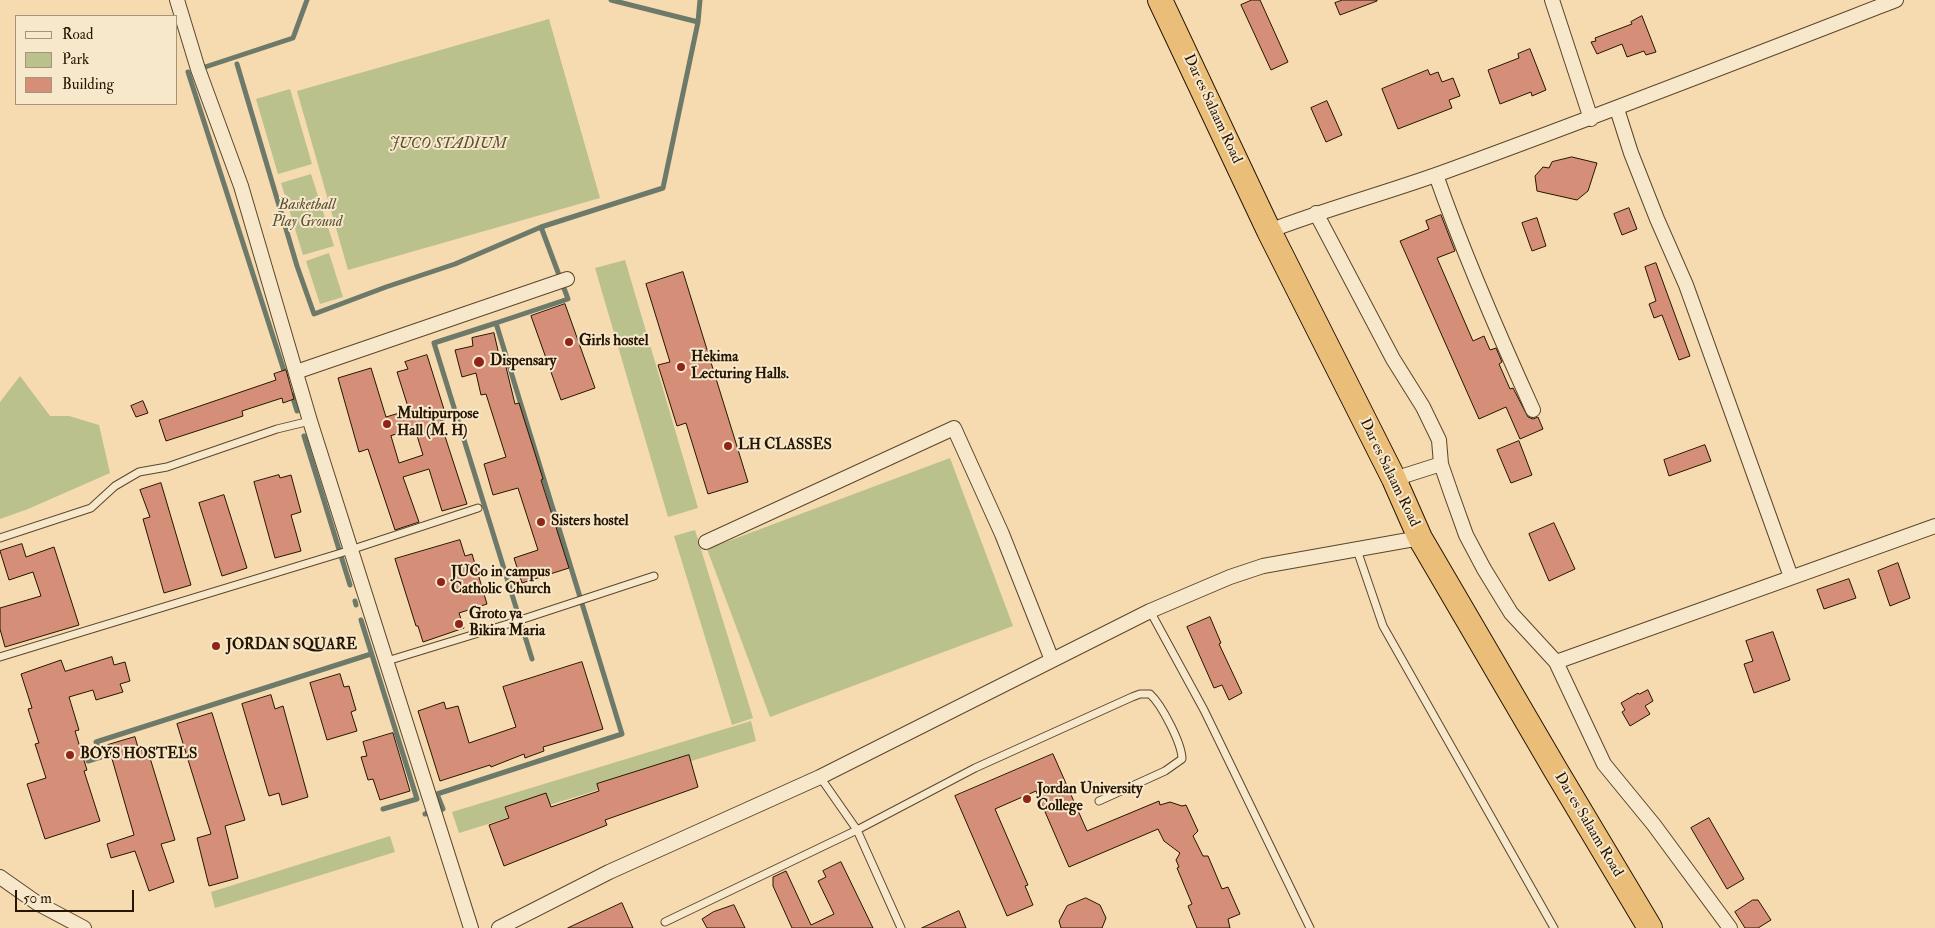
<!DOCTYPE html>
<html>
<head>
<meta charset="utf-8">
<style>
	body { margin:0 }
	#map { position:relative; width:1935px; height:928px; overflow:hidden; background:#f5dbaf; font-family:"IM FELL Double Pica",serif }
	canvas { display:block }
	.legend { position:absolute; left:15px; top:15px; width:162px; height:90px; box-sizing:border-box; background:#f8e8cb; border:1px solid #a4947a; margin:0; padding:6px 9px; list-style:none; font-size:15px; color:#261500 }
	.legend li { display:flex; align-items:center; gap:10px; height:25px }
	.legend b { width:25px; border:1px solid #a4947a }
	.scale { position:absolute; left:15px; top:890px; width:119px; height:22px; box-sizing:border-box; border:2px solid #261500; border-top:0; padding-left:6px; font-size:15px; line-height:18px; white-space:nowrap; color:#261500; -webkit-text-stroke:4px #f8e8cb; paint-order:stroke }
</style>
</head>
<body>
<div id="map">
<canvas width="1935" height="928"></canvas>
<ul class="legend">
<li><b style="height:6px;background:#f8e8cb"></b>Road</li>
<li><b style="height:14px;background:#bac18c"></b>Park</li>
<li><b style="height:14px;background:#d58f79"></b>Building</li>
</ul>
<div class="scale">50 m</div>
</div>
<script>
const context = document.querySelector('canvas').getContext('2d');
context.lineJoin = 'round';
function fillPath(path, color) { context.fillStyle = color; context.fill(path, 'evenodd'); }
function stroke(path, color, width, dash) { context.strokeStyle = color; context.lineWidth = width; context.lineCap = dash ? 'butt' : 'round'; context.setLineDash(dash || []); context.stroke(path); }
function write(font, color, halo, rows, align = 'center') {
  context.font = font + ' "IM FELL Double Pica",serif'; context.lineWidth = 4; context.setLineDash([]); context.textBaseline = 'middle'; context.strokeStyle = halo; context.fillStyle = color; for (const [text, x, y, turn = 0] of rows) {
    context.save(); context.translate(x, y); context.rotate((+turn || 0) * Math.PI / 180); context.textAlign = isNaN(turn) ? turn : align; if (halo) context.strokeText(text, 0, 0); context.fillText(text, 0, 0); context.restore();
  }
}
fillPath(new Path2D(`
	M549,19l51,179 -252,72 -51,-179z
	M290,89l22,75 -34,10 -22,-75z
	M311,174l23,72 -31,9 -22,-72z
	M329,253l14,44 -23,7 -14,-43z
	M625,260l73,248 -30,9 -73,-249z
	M20,376l30,40h19l30,9 11,48 -82,36 -28,10v-117z
	M950,458l63,168 -243,91 -63,-168z
	M695,530l58,188 -21,7 -58,-189z
	M751,721l5,20 -297,92 -7,-21z
	M390,836l5,16 -180,56 -4,-16z`), '#bac18c');
stroke(new Path2D(`
	M611,0l87,22 2,-22
	M237,64l60,202 17,48 72,-27 69,-23 86,-37 122,-39 35,-166
	M199,69l94,-31 14,-38
	M188,72l98,305
	M496,323l-62,20 98,316
	M292,395l5,16
	M304,436l46,149
	M355,601l1,4
	M361,620l56,179 -34,10
	M88,761l13,-4 -5,-15 275,-88
	M425,814l18,-5 -6,-15 185,-60 -126,-411 72,-24 -27,-72`), '#6d7969', 5);
const building = new Path2D(`
	M1252,0h8l28,62 -17,8 -30,-65z
	M1343,0h34v1l-37,14 -5,-12z
	M1642,16l14,36 -10,3 -2,-4 -17,6 -5,-13 -25,10 -6,-12 5,-1 -1,-3 37,-14 -1,-2z
	M1530,49l16,41 -14,6 -1,-4 -31,12 -12,-34 31,-12 -1,-4z
	M1428,70l2,5 8,-3 4,10 11,-4 7,18 -11,4 3,8 -54,21 -16,-40z
	M1327,101l15,34 -16,7 -15,-34z
	M1572,157l25,6 -9,28 -11,9 -40,-9 -2,-15 8,-9 6,1 3,-6z
	M1629,208l8,21 -15,6 -8,-21z
	M1441,215l14,36 -18,7 36,83 11,-5 6,14 6,-2 6,14 -3,2 11,25 3,-1 15,29 5,2 5,-2 5,12 -23,10 -14,-32 -27,12 -79,-178 29,-12 -3,-8z
	M1537,218l9,28 -14,5 -10,-28z
	M1656,263l34,93 -11,4 -17,-45 -8,3 -5,-14 7,-3 -11,-34z
	M683,272l65,210 -40,12 -22,-71 -9,3 -19,-61 12,-3 -24,-78z
	M565,304l30,84 -34,12 -30,-84z
	M494,333l7,31 4,-1 10,41 4,-1 24,76 -2,1 28,88 -47,15 -8,-25 24,-8 -20,-62 -25,7 -9,-31 22,-7 -20,-63 -5,1 -5,-22 -14,4 -7,-27 18,-4 -1,-8z
	M427,355l20,64 -7,2 27,83 -25,7 -13,-42 -26,8 16,45 -24,8 -27,-81 -9,3 -21,-74 33,-10 15,49 23,-7 -12,-38 11,-3 -3,-7zM415,429l8,26 -24,8 -8,-27z
	M286,370l8,29 -11,4 -1,-5 -40,13 1,5 -77,25 -7,-21 117,-40 -2,-6z
	M143,401l5,12 -12,4 -5,-11z
	M1519,441l13,34 -21,8 -14,-33z
	M1705,445l6,16 -42,15 -5,-16z
	M279,475l1,3 11,-3 10,37 -10,3 10,36 -26,7 -21,-76z
	M161,483l30,102 -27,8 -21,-74 7,-2 -10,-27z
	M224,495l23,73 -25,8 -23,-73z
	M1554,523l21,46 -26,12 -20,-47z
	M460,540l5,16 7,-2 15,50 -28,9 5,15 -41,14 -5,-16h-2l-21,-67z
	M22,544l4,13 28,-10 25,78 -74,22 -5,-18v-21l41,-12 -8,-24 -24,8 -9,-29z
	M1898,563l12,35 -20,8 -12,-35z
	M1849,579l7,19 -32,11 -7,-19z
	M1210,617l11,26 -2,1 23,49 -13,7 -7,-15 -8,3 -27,-61z
	M1773,632l17,48 -36,13 -10,-29 9,-3 -7,-20z
	M112,657l2,8 11,-3 5,19 -10,3 3,8 -27,8 -3,-10 -24,7 10,33 -4,1 12,39 -3,1 16,50 -55,18 -18,-55 19,-6 -11,-34 4,-1 -11,-34 4,-1 -11,-34 40,-14 4,11z
	M582,662l21,67 -60,18 1,4 -19,7 -1,-4 -33,13 -1,-2 -50,16 -22,-70 26,-9 2,7 12,-3 11,37 47,-16 -13,-40z
	M340,674l4,13 5,-1 7,24 -5,2 6,19 -30,9 -17,-57z
	M1648,690l5,11 -8,5 5,8 -20,12 -8,-14 3,-2 -4,-7 17,-10 1,1z
	M271,695l4,14 8,-3 25,91 -26,8 -3,-12 -10,3 -27,-92z
	M212,713l33,107 -20,6 13,52 -29,8 -12,-48 14,-4 -34,-110z
	M393,733l17,58 -30,9 -7,-21 -5,1 -7,-23 6,-1 -4,-14z
	M135,737l4,14 8,-3 28,92 -14,4 13,38 -25,9 -14,-40 -24,7 -4,-14 27,-9 -26,-90z
	M1053,754l34,77 72,-30 1,4 10,-3 12,4 4,-1 12,26 -5,5 10,20h5l14,33 6,-2 12,27 -12,5 2,9h-33l-9,-22 4,-2 -15,-36 2,-1 -3,-7 4,-7 -16,-12 -6,-12 -89,38 -33,-76 -41,18 33,76 -3,1 8,19 -26,11 -52,-120z
	M689,755l9,32 -93,33 2,5 -103,41 -15,-41 20,-7 -4,-11 41,-14 5,14 48,-16 -2,-7z
	M1709,818l35,61 -17,10 -36,-61z
	M841,862l32,66h-81l-19,-42v-9l13,-6 25,54 23,-11 -16,-33 8,-4 -3,-6z
	M1086,898l14,7 6,13 -4,10h-41l-2,-7 8,-15z
	M1753,900h5l13,20 -13,8h-13l-10,-16z
	M622,903l11,25h-65z
	M734,905l11,23h-38l-5,-9 11,-7z
	M959,911l7,17h-44z`);
fillPath(building, '#d58f79');
stroke(building, '#261500', 1);
const service = new Path2D(`
	M0,538l91,-30 24,-22 24,-14 28,-5 110,-38 33,-8
	M1357,550l26,76 171,302
	M1150,611l54,99 106,218
	M0,657l341,-104 137,-45
	M387,661l121,-37 146,-48
	M820,777l37,53 44,98
	M665,922l192,-92 118,-62 157,-71 8,-3h10c12,11 32,50 32,65l-17,12 -66,30`);
const minor = new Path2D(`
	M177,0l21,69 43,117 69,235 161,507
	M1552,0l39,119
	M1617,109l14,44 26,66 29,66 105,292
	M1436,175c28,80 62,158 97,235
	M1316,213l77,146 30,48 16,33 2,24 10,29 15,42 18,34 27,44 45,49 48,102 50,61 76,103
	M1269,231c62,-24 125,-40 186,-63 148,-54 294,-111 441,-168
	M296,372l271,-93
	M1394,479l47,-15
	M706,542l248,-114 48,106 50,126
	M1556,662l379,-136
	M0,877l37,26 47,25
	M499,928l110,-56 211,-95 330,-166 80,-34 33,-11 157,-28`);
const trunk = new Path2D(`
	M1160,0l109,231 125,248 26,59 135,231 95,159`);
stroke(service, '#5a462c', 9);
stroke(minor, '#5a462c', 16);
stroke(trunk, '#261500', 26);
stroke(service, '#f8e8cb', 7);
stroke(minor, '#f8e8cb', 14);
stroke(trunk, '#eabe78', 24);
for (const [x, y, r, color] of [
	[569,342,5,"#8f2418"],
	[479,362,6,"#8f2418"],
	[681,367,5,"#8f2418"],
	[387,424,5,"#8f2418"],
	[728,446,5,"#8f2418"],
	[541,522,5,"#8f2418"],
	[441,582,5,"#8f2418"],
	[459,624,5,"#8f2418"],
	[216,646,5,"#8f2418"],
	[70,755,5,"#8f2418"],
	[1027,799,5,"#8f2418"]
]) { const dot = new Path2D(); dot.arc(x, y, r, 0, 2 * Math.PI); context.fillStyle = color; context.fill(dot); stroke(dot, '#f8e8cb', 2); }
write('15px', '#261500', '#f8e8cb', [
	["Dar es Salaam Road",1212,109,65],
	["Dar es Salaam Road",1389,473,64],
	["Dar es Salaam Road",1588,825,59]
]);
write('italic 15px', '#5a5131', '#f8e8cb', [
	["JUCO STADIUM",448,145],
	["Basketball",307,206],
	["Play Ground",307,223]
]);
write('bold 15px', '#261500', '#f8e8cb', [
	["Girls hostel",579,342],
	["Hekima",691,358],
	["Lecturing Halls.",691,375],
	["Dispensary",490,362],
	["Multipurpose",397,415],
	["Hall (M. H)",397,432],
	["LH CLASSES",738,446],
	["Sisters hostel",551,522],
	["JUCo in campus",451,573],
	["Catholic Church",451,590],
	["Groto ya",469,615],
	["Bikira Maria",469,632],
	["JORDAN SQUARE",226,646],
	["BOYS HOSTELS",80,755],
	["Jordan University",1037,790],
	["College",1037,807]
], 'left');
</script>
</body>
</html>
